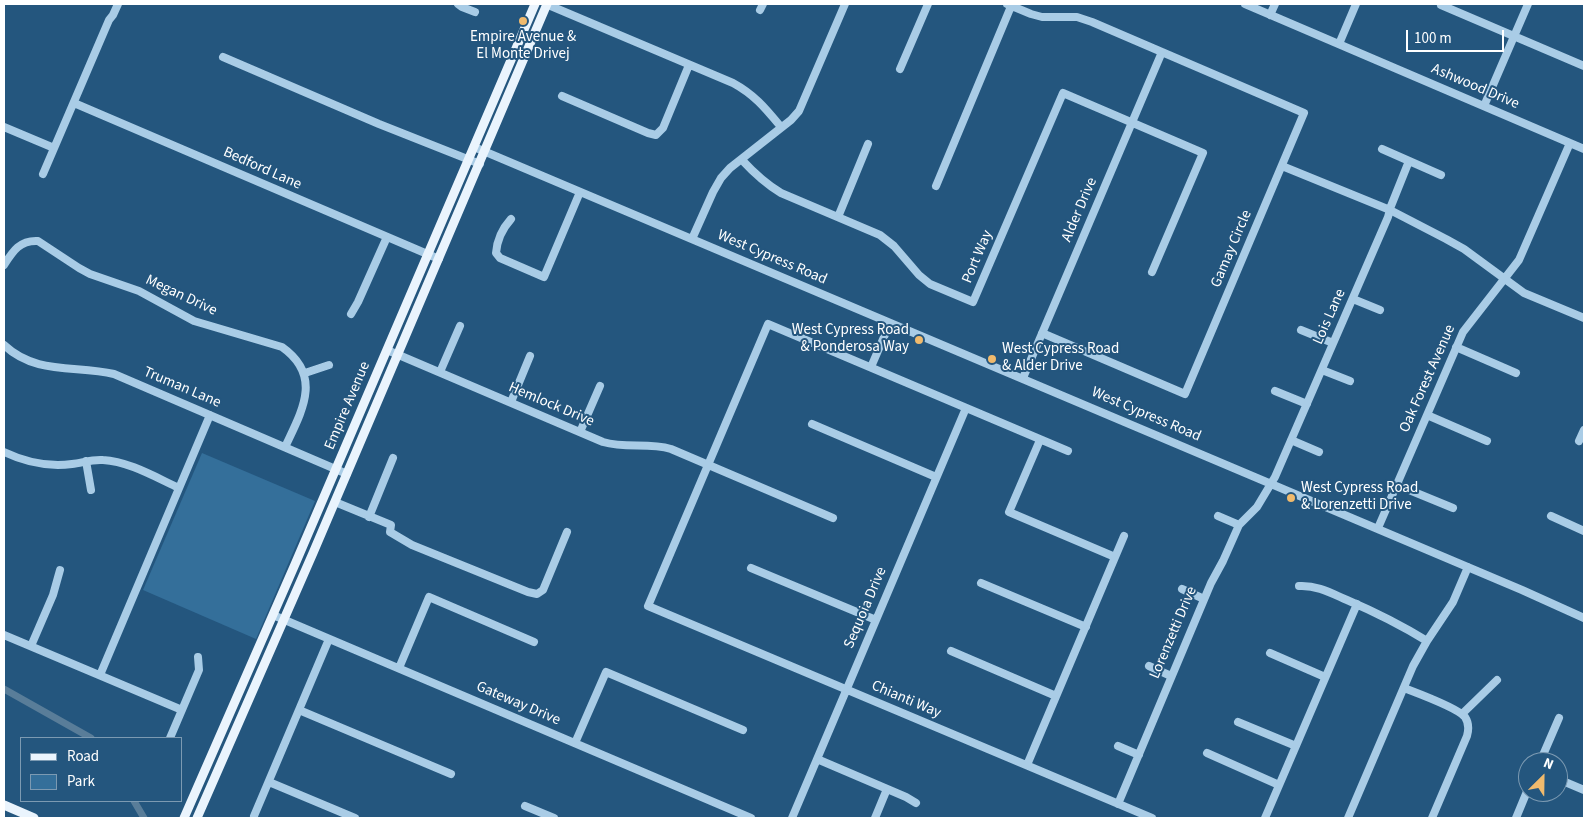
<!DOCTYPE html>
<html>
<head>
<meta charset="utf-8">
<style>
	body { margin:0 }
	#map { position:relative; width:1588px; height:822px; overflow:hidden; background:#24567e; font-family:"Source Sans 3",sans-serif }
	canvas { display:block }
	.frame { position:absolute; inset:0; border:5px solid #fff; pointer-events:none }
	.legend { position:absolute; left:20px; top:737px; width:162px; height:65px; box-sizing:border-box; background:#24567e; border:1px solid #7c9ab2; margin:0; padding:6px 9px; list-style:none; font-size:15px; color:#fff }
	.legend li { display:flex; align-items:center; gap:10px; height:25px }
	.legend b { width:25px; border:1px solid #7c9ab2 }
	.north { position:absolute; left:1518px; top:752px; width:50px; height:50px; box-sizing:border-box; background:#24567e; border:1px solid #7c9ab2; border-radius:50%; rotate:23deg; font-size:14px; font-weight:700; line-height:20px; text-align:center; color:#fff }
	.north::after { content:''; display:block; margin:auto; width:18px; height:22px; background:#f0ba6d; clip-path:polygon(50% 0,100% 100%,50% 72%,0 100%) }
	.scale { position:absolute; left:1406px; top:30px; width:98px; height:22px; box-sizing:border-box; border:2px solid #fff; border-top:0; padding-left:6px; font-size:15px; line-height:18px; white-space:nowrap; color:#fff; -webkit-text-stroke:4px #24567e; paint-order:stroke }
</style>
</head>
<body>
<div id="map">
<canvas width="1588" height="822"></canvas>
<div class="frame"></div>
<ul class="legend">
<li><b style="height:6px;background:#eaf4fd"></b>Road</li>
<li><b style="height:14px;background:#346f9a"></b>Park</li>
</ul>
<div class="north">N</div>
<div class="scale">100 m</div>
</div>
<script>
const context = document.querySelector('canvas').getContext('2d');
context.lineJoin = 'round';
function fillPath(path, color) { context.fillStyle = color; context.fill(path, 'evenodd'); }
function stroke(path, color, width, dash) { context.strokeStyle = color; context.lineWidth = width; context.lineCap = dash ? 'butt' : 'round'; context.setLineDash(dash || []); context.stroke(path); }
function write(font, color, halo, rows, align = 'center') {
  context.font = font + ' "Source Sans 3",sans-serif'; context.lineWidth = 4; context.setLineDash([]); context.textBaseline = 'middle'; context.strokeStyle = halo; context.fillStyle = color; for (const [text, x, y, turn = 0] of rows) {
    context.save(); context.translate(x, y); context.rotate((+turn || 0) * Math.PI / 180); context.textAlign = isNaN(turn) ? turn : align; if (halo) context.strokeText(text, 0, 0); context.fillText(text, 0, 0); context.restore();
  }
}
fillPath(new Path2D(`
	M202,453l113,48 -59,138 -113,-49z`), '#346f9a');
stroke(new Path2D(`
	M4,689l87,49
	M134,801l10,17`), '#597d99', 7);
stroke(new Path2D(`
	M458,4l4,3 13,5
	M546,4l187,79c22,12 33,26 48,44
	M1007,4l24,10 11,3h35l15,5 212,91 -119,281 -143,-61
	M1245,4l339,145
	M1441,5l143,61
	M760,10l3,-6
	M1270,15l5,-11
	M1339,44l17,-40
	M223,57l156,67 101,40
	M900,69l28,-65
	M562,96l86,37 8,2 7,-7 26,-63
	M74,103l365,156
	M1484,106l44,-102
	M4,127l50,21
	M474,147l1048,443 62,28
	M1382,149l59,26
	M742,160c12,13 24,24 39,33l99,42 14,11 25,29 11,9 43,18 90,-209 140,60 -51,119
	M1282,166l108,44 56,29 18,10 60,44 60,25
	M43,174l66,-154 4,-5 5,-11
	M936,186l76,-182
	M838,217l30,-73
	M511,219c-9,10 -14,21 -15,34l4,5 44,19 36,-85
	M692,239l21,-47 8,-14 9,-10 61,-48 8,-9 46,-107
	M4,265c9,-14 16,-25 34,-24l41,27 11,6 49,17 55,30 88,26c41,29 20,64 3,100
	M1353,299l27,11
	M351,314l7,-12 29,-65
	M1301,330l32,13
	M4,345c32,30 71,20 110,29l233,100
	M1456,347l60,26
	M387,350l216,92c23,7 45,0 68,7l162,69
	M871,367l19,-44
	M1322,370l28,11
	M440,372l20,-46
	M305,373l24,-8
	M1023,378l139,-326
	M1275,391l32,13
	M511,402l19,-46
	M1427,415l60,26
	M812,424l124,53
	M580,432l20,-46
	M1040,440l-31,72 106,45
	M1291,440l28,12
	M1579,441l5,-11
	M1068,451l-300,-127 -120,282 504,212
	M4,452c21,10 45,15 68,12 10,-1 20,-5 31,-4 25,1 54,18 76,28
	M86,461l5,29
	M1397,485l56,23
	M335,502l56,23 -1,7 22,13 116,47 9,2 6,-4 24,-58
	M1218,516l21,9
	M1551,516l33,15
	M369,517l24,-59
	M1378,528l85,-196 56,-72 51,-117
	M751,568l125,52
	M981,583l105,44
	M1299,586c18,-1 32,7 48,14 28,12 54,25 80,41
	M1182,589l22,10
	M273,615l478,203
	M4,635l178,75
	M31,646l22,-51 7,-25
	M951,651l105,45
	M1270,653l55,24
	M1149,666l22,10
	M399,668l30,-71 105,45
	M100,675l110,-260
	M1404,688c13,5 54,20 61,29 4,6 4,12 2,19l-35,82
	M299,710l152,64
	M1462,714l35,-34
	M1238,722l58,24
	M170,738l29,-68 -1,-13
	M575,743l31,-71 137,58
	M1118,746l21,9
	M1207,753l72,32
	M817,759l89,38 10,6
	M1540,762l19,-44
	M1027,765l97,-229
	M1558,779l26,11
	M269,782l86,36
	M1118,804l93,-221 12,-22 16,-36 18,-18 18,-30 113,-260 3,-11 18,-45
	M525,806l29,12
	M254,816l75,-177
	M792,818l174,-410
	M875,818l12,-29
	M1265,818l92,-214
	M1348,818l65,-152 14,-25 26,-39 15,-35
	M1516,818l12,-29`), '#a9cce6', 8);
stroke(new Path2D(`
	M4,805l30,13
	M184,818l112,-256 239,-558
	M197,818l116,-265 234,-549`), '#eaf4fd', 9);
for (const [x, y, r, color] of [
	[523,21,5,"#f0ba6d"],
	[919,340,5,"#f0ba6d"],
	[992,359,5,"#f0ba6d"],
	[1291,498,5,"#f0ba6d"]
]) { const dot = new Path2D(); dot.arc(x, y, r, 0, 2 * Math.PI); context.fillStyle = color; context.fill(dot); stroke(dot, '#24567e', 2); }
write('15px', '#fff', '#24567e', [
	["Empire Avenue &",523,38,"center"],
	["El Monte Drivej",523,55,"center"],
	["West Cypress Road",909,331,"right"],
	["& Ponderosa Way",909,348,"right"],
	["West Cypress Road",1002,350],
	["& Alder Drive",1002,367],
	["West Cypress Road",1301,489],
	["& Lorenzetti Drive",1301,506]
], 'left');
write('15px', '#fff', '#24567e', [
	["Ashwood Drive",1475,87,23],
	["Bedford Lane",262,169,24],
	["Alder Drive",1080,210,-67],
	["Gamay Circle",1232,249,-67],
	["Port Way",978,257,-67],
	["West Cypress Road",772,258,23],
	["Megan Drive",181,296,25],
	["Lois Lane",1330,317,-66],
	["Oak Forest Avenue",1428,379,-66],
	["Truman Lane",182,388,23],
	["Hemlock Drive",551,405,23],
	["Empire Avenue",348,406,-67],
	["West Cypress Road",1146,415,23],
	["Sequoia Drive",866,608,-67],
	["Lorenzetti Drive",1174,633,-67],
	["Chianti Way",906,700,23],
	["Gateway Drive",518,704,23]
]);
</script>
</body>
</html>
